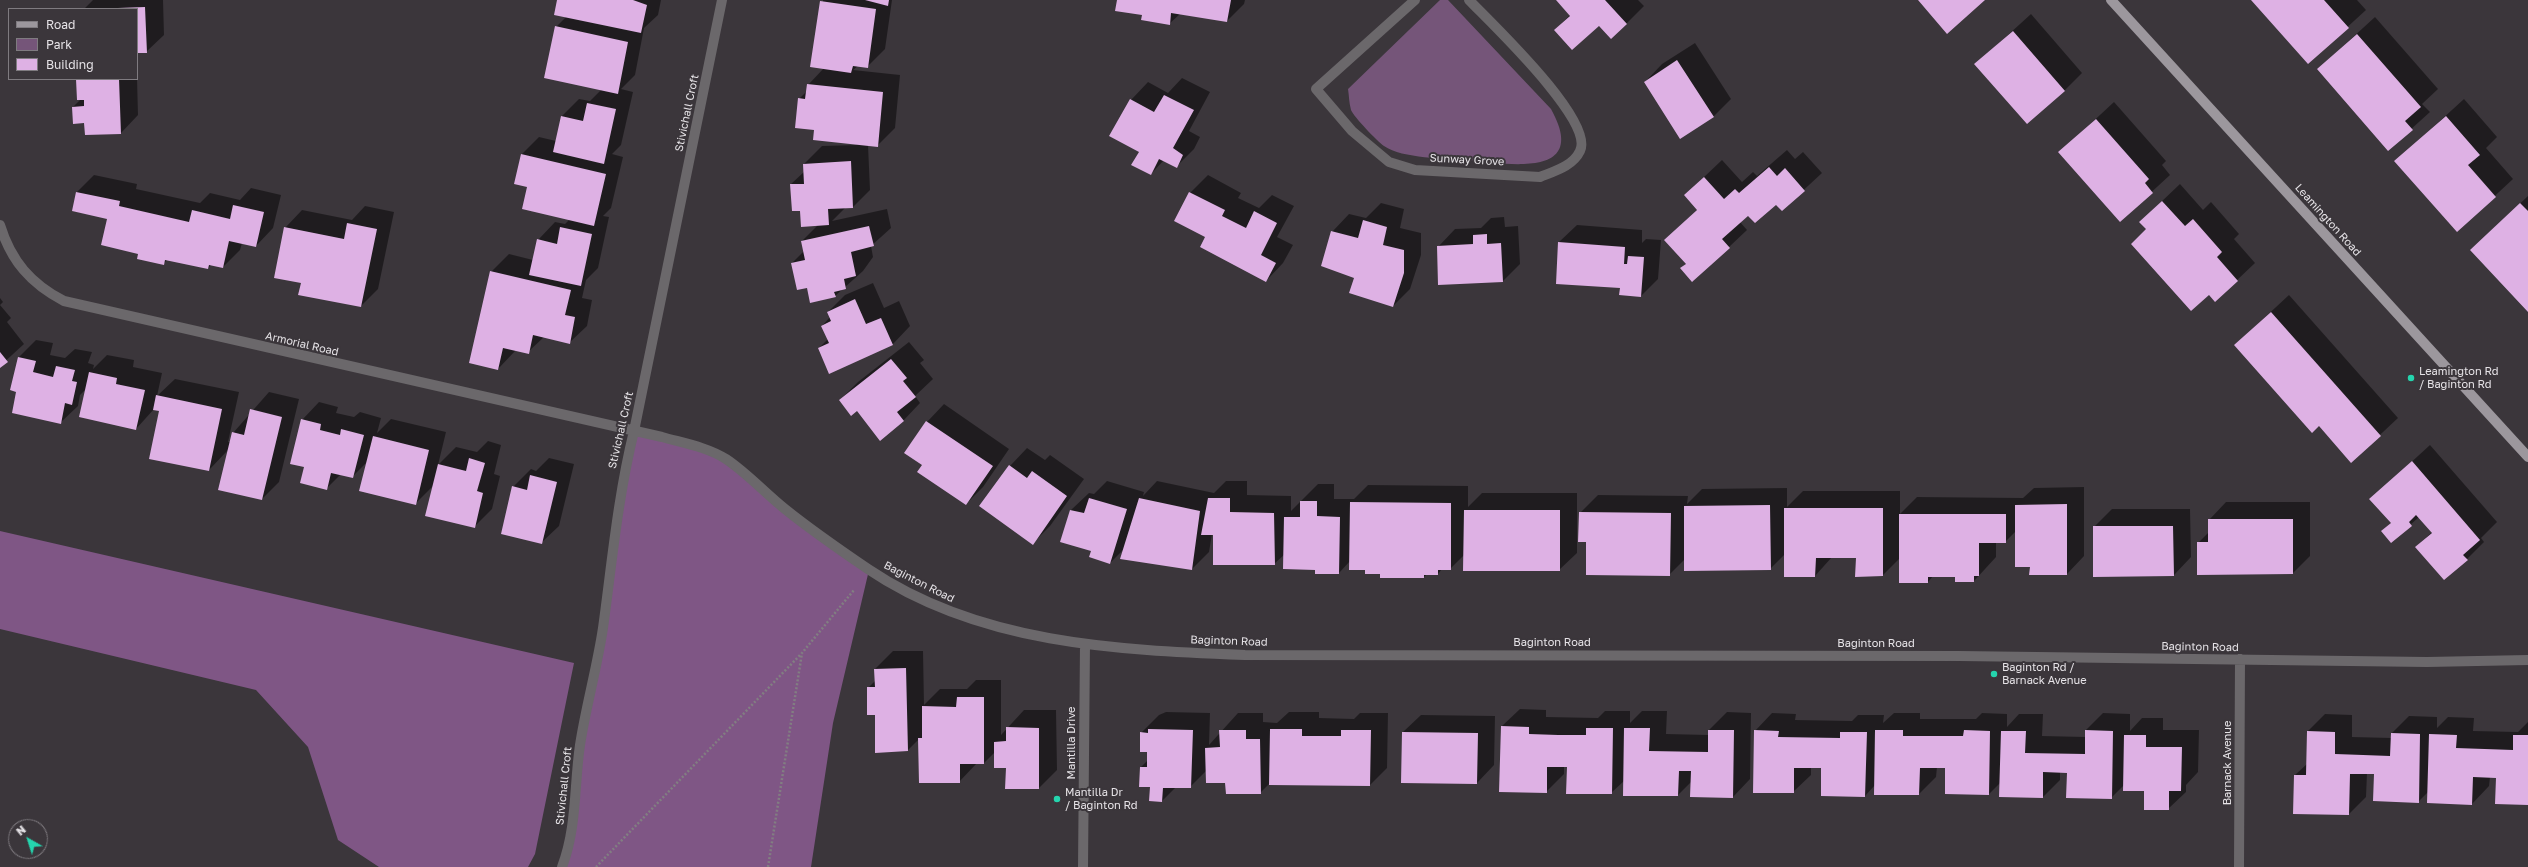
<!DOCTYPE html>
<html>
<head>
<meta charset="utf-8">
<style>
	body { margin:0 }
	#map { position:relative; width:2528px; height:867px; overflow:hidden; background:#3b363b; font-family:"Golos Text",sans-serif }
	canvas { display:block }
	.legend { position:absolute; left:8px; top:8px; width:130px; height:72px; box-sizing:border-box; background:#3b363b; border:1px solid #7f7b80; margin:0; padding:5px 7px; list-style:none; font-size:12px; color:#e6e3e7 }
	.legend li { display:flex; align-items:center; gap:8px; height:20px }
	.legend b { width:20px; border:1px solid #7f7b80 }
	.north { position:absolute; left:8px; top:819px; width:40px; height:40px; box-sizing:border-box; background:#3b363b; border:1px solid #7f7b80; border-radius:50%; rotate:321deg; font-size:11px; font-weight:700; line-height:16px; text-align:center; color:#e6e3e7 }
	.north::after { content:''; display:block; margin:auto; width:14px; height:18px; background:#25d5ae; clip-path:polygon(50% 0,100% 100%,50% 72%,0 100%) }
</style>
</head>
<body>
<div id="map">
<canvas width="2528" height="867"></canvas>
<ul class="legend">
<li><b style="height:5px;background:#9c979d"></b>Road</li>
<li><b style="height:11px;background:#755579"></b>Park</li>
<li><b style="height:11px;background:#deb1e4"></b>Building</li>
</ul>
<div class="north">N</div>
</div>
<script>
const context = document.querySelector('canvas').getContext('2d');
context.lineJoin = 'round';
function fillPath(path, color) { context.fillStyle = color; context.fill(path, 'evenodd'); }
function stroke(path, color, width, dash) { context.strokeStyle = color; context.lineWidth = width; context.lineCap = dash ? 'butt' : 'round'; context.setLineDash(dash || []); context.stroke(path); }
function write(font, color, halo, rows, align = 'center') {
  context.font = font + ' "Golos Text",sans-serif'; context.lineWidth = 4; context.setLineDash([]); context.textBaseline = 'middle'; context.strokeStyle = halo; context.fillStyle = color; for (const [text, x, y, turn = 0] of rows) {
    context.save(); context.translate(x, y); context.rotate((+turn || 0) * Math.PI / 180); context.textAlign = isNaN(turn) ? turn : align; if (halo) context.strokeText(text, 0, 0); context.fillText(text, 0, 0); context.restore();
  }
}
fillPath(new Path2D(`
	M1440,0h8l103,109c39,70 -43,55 -83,51 -23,-2 -65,-1 -84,-14 -6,-4 -31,-30 -33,-36 -2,-7 -2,-15 -3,-21z`), '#755579');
fillPath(new Path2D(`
	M634,431l76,21 159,118 -36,153 -22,144h-249z
	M0,531l574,132 -39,191 -7,13h-149l-41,-27 -30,-93 -52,-57 -256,-61z`), '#7f5685');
fillPath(new Path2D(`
	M93,0h70l1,35 -18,17h-9v-43h-53z
	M558,0h103l-3,15 -14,13 -9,47 -14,14 12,3 -12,53 -9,9 11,3 -12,51 -8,8 6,1 -11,51 -12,12 -4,18 10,2 -5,26 -18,17 -25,-6 -16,15 -12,-2 -18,19 -7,-97 18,-18 24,6 5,-20 17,-18 10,2 5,-5 -42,-33 -6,-32 17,-17 17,4 6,-25 17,-17 11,2 12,-12 -46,-62 10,-10z
	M823,0h69l-7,49 -18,18 -9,-1 -5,4 47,5 -5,53 -18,18 -9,-1 2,45 -17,17h-7l-14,14 55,-12 4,19 -20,18 2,11 -10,14 -28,25 -27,-9 -16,-24 12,-12 -2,-10 16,-16 -17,-15 -10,-26 14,-13 -1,-7 18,-18 36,-1 -43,-16 -16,-30 8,-8 1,-6 16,-17z
	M1118,0h127l-1,4 -17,17 -47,-7 -11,10 -26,-10z
	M1557,0h81l6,6 -18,18 -71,6 15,-15z
	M2252,0h105l9,10 -58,53z
	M2031,14l51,59 -18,18 -88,-27z
	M2375,17l63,72 -16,15 8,8 -42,38 -70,-81z
	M1695,43l36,56 -18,18 -68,-35 17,-18z
	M137,78l1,37 -17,18 -36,-11 -12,-15 8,-8 -4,-20z
	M1182,78l28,14 -21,39 11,6 -6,12 -18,18 -12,-7 -13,14 -20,-74 17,-18 20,11z
	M2464,99l33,38 -11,11 27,31 -56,52 -61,-70z
	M2114,102l52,59 -4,4 8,10 -50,46 -60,-69z
	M1787,150l8,9 8,-7 19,21 -40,37 -6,-7 -27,12 -9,7 7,8 -54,51 -7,-17 -21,-24 33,-31 -13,-14 37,-35 20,22 11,-10 4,4z
	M94,175l43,9 -1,5 64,14 10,-10 30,7 11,-12 30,7 -8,33 -17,18 -14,-3 -2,7 -17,17 -12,-2 -3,3 -40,-9 -5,5 -24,-11 -31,-35 -35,-7 4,-19z
	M1208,175l33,18 -3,5 21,10 13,-13 22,11 -17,31 16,8 -10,18 -17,18 -60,-44 -16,-44z
	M2180,184l23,26 8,-8 28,32 -5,5 21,24 -40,38 -75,-79z
	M2528,196v114l-39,-77z
	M1381,203l23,6 -4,19 21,5v22l-11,34 -17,17 -38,-29 -23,-45 17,-18 17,4z
	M365,206l29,6 -16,77 -17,17 -59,-23 -17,-55 17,-18 50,10z
	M1504,217l1,10 13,-1 2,38 -17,17 -65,-34 17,-18 26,-1 10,-10z
	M1577,225l65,5v13l4,-4 15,1 -3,39 -17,17 -82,-54z
	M873,283l11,25 15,-7 11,25 -17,18 -63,28 -11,-24 9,-9 -6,-13 8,-9 -2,-5 17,-17z
	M2289,295l109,123 -46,43 -33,-36 -84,-80z
	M0,298l3,4 -3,3 11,13 -4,4 17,22 -24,22z
	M36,340l17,3 -3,12 15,3 10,-9 17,3 -4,11 6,2 -1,4 14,-14 27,5 -1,7 29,6 -5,23 18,-17 64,13 -11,50h2l3,-9 36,-41 30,7 -20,83 -17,17 -34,-49 -19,20 -49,-59 -6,-2 -18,20 -50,-40 -6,6 -2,11 -18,17 -42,-32 -6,-2 7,-32z
	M909,342l15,18 -4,3 13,16 -18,17 5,7 -17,18 -46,-11 -17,-10 18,-18z
	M319,402l19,5 -2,6 18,4 6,-5 21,6 -4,15 14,-14 55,13 -8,33 18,-18 21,5 11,-11 13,4 -7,29 6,2 -8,33 -18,18 -41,-41 -17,17 -49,-41 -15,15 -11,-3 -15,15 -21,-23 -3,-46z
	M944,404l65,45 -26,38 -17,17 -39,-82z
	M2430,445l67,77 -16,16 3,4 -17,17 -51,-12 16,-15 -13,-15 -28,25 1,-19 -21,-24z
	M1027,448l18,12 5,-5 34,24 -34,47 -17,17 -52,-37 29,-40z
	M549,458l25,6 -15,62 -18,17 -28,-56 18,-18 5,2z
	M1107,481l37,11 -1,4 14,-15 57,12 12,-12h21v14l44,1v15l27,-27h16v15h20l14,-14 100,1v21l14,-14h95v60l-18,17 -95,-15 -14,14h-8l-4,5h-11l-3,3 -43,-4 -31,-12 -11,12 -23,-4 -31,-15 -11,10 -62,-30 -3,18 -17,17 -68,-20 -14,14 -18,-13 -31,-9 10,-31 18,-17 5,1z
	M2084,487v69l-17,18 -36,-8 -15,-35 -11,11h-9v15l-22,24 -18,-5h-23l-5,6 -28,-24 -17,17 -26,-18h-25l-17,19 -30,-22 -15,15 -85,-10 -16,16 -82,-34 -7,-28 18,-18 90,1 -1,8 15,-15 85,-1v19l16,-16h97v23l17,-17 106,1 11,-10z
	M2226,502h84v54l-17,17 -95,1v-31l11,-11v-12z
	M2112,509h78l1,48 -17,18 -80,-48z
	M893,651h30l1,54 16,-16h27l9,-9h25v55l23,-25h32l1,60 -18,18h-33l1,-21 -12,-15 -11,11h-7l-18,19 -40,-43 -11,11 -32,-36 -8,-26 8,-8 -1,-11z
	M1520,709l26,1v7l52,1 7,-7h25v12l12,-12h25l-1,23 43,1v-5l18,-18 24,1 -1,66 -17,18 -41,-16 -14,14 -54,-14 -13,12 -43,-27h-4v8l-18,18 -44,-66z
	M1166,712l44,1 -1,32 29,-32h25v9l14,1 12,-11h30v6l35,1 6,-6h28l-1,55 -17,17 -100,-2 -10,10 -54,-22 -16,16h-14l-14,14 -21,-34 7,-7v-9l-7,-18 18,-18z
	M1772,713l24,1 -1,6 57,1 6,-6h26l-1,8 11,-10h26v6h56l6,-6 25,1v13l12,-13h24l-1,22 44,1v-7l17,-17 27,1v17l12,-13h21v12h36l-1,42 -12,13v7l-18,17 -23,-19 -21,-5 -13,13 -43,-26 -8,-1v9l-17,17 -42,-15 -12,12 -43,-27h-9l-1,10 -17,17 -44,-9 -10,11 -43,-1v-28h-11v8l-18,17 -38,-61z
	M2325,714l27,1v22l40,1v-5l17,-17 28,1v11l11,-11 26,1 -1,13 45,1 10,-10v82l-31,-27h-7l-1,9 -17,18 -44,-12 -10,10 -43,-29h-8l-1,24 -17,17 -54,-39 12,-11 1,-33z
	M1421,715l74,1 -1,49 -17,18 -74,-51z`), '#0007');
fillPath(new Path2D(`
	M557,0h76l14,5 -6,28 -87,-18z
	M865,0h24l-1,6z
	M1117,0h114l-4,22 -56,-9 -1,12 -29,-5 1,-5 -27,-4z
	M1556,0h49l22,24 -16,15 -12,-13 -27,24 -18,-20 16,-14z
	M1918,0h67l-38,34z
	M2251,0h73l25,28 -41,36z
	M820,1l56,8 -8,59 -15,-2 -2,7 -41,-6z
	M145,7l2,46h-10v-44l-19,-1z
	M555,26l73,16 -10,52 -74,-16z
	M2013,31l52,60 -38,33 -53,-60z
	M2357,34l64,73 -16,14 8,9 -25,21 -71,-82z
	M1677,60l37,57 -34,22 -36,-57z
	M76,79h43l2,55 -36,1 -1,-12 -11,1 -1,-17 12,-1v-6h-7z
	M807,84l76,8 -5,55 -65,-7 1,-10 -19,-2 3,-30 7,1z
	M1164,95l30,15 -21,38 10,7 -6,13 -18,-9 -8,16 -20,-10 8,-13 -30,-16 21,-37 24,13z
	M587,103l29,6 -12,55 -51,-12 8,-36 22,5z
	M2446,116l34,39 -12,10 28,32 -39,35 -63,-71z
	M2096,119l53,60 -4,4 8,10 -33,29 -62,-70z
	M521,154l85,20 -12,52 -72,-17 5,-22 -13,-3z
	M851,161l2,47 -25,1 1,16 -28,2 -1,-16h-8l-2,-27h14l-1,-20z
	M1769,167l8,9 8,-8 20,23 -23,20 -6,-6 -21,18 -7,-7 -26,23 8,9 -38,34 -12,-14 6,-4 -22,-24 33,-30 -13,-15 20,-18 20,22 11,-10 4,4z
	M76,192l44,9 -1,5 70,16 3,-12 38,9 3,-14 31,7 -8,35 -27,-6 -6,27 -14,-3 -1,4 -43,-9 -1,5 -27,-6 1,-5 -37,-9 6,-26 -35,-8z
	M1189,192l36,18 -3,6 24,12 8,-17 23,12 -16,32 15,8 -10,19 -66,-35 5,-10 -31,-16z
	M2162,201l23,25 8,-7 29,33 -5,5 21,24 -23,21 -6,-7 -18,16 -60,-67 15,-15 -7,-7z
	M2520,203l8,8v101l-58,-62z
	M1363,220l24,7 -4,18 21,5v23l-11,34 -44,-14 5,-15 -33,-12 10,-35 27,7z
	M347,223l30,6 -16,78 -63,-12 3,-12 -27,-5 10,-51 60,12z
	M869,226l5,20 -23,6 5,24 -12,3 2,10 -12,3 2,5 -26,6 -3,-15 -10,2 -6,-27 14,-3 -4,-19z
	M560,227l32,7 -11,52 -52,-11 8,-36 20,5z
	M1487,234v10l14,-1 2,39 -65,3 -1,-39 36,-2v-9z
	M1558,242l67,5 -1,17h3l1,-8 16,1 -3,40 -22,-2 1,-7 -64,-4z
	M490,271l81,19 -6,25 10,2 -5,27 -37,-9 -4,19 -26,-6 -5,22 -29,-7z
	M855,299l11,25 15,-6 12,27 -64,29 -11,-26 11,-5 -8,-17 10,-5 -4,-9z
	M2271,312l110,124 -30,27 -32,-37 -7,7 -78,-88z
	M0,352l8,10 -8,6z
	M18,357l18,4 -3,11 20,5 3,-11 19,4 -3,11 5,1 -5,23 -7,-2 -4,21 -49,-11 4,-21 -6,-2z
	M891,359l16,19 -4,3 13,16 -19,15 7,9 -24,20 -23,-30 -6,5 -12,-16z
	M89,372l28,6 -1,6 29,6 -9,40 -57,-13z
	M156,395l66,14 -13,62 -60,-12 10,-48 -6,-1z
	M250,409l32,8 -20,83 -44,-10 14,-58 12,3z
	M301,419l20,5 -1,6 20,5 1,-6 23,6 -11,43 -22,-5 -4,17 -27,-7 4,-16 -14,-3z
	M926,421l67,45 -27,39 -49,-33 5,-7 -18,-12z
	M373,436l56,14 -13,55 -57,-14z
	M469,458l16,5 -8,28 6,2 -8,35 -50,-12 13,-52 28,7z
	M2412,461l68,79 -17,15 5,5 -24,20 -29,-33 17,-14 -16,-18 -7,7 3,4 -21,17 -10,-12 10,-8 -22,-24z
	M1009,465l18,13 5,-7 35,25 -34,49 -54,-39z
	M530,475l27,7 -15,62 -41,-10 11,-48 15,4z
	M1089,498l38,11 -17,55 -21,-7 2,-6 -31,-9 10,-32 14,3z
	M1139,498l61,13 -8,59 -72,-11z
	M1208,498h22v14l44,1 1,52h-62v-30h-12z
	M1300,501h17v15l23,1 -1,57h-24v-4l-32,-1 1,-52h16z
	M1350,502l101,1v67h-13v5h-14v3h-44v-4h-15v-4h-16z
	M2067,504v71h-38l1,-8h-15v-62z
	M1770,505l1,65 -87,1v-65z
	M1784,508h99v68l-28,1 1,-19h-40l-1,19h-31z
	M1464,510h96v61h-97z
	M1579,512l92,1 -1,63 -84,-1v-33h-8z
	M1899,514h107v29h-27v33h-5v6h-19v-5h-27v6h-29z
	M2208,519h85v55l-96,1v-33h11z
	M2093,526h80l1,50 -81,1z
	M906,668l2,83 -33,2v-38h-8v-28h8l-1,-18z
	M957,697h27v67h-24v19h-41l-1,-45h4v-32l34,1z
	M1501,726l28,1v7l29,1h28v-7h27l-1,66h-46l1,-27h-20v26l-48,-1z
	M1006,727l33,1v61h-34l1,-21h-12v-26l12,-1z
	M1624,728h26l-1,23 59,1v-22h26l-1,68 -43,-1 1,-26h-12l-1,25h-55z
	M1148,729l45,1 -2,58h-28l-1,14 -13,-1 1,-14h-11l1,-20h7v-15h-7v-20l8,1z
	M1270,729h32v7h39v-6h30l-1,56 -101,-1z
	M1219,730h27v9h14l1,55h-35l-1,-11h-19l-1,-35 15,-1z
	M1754,730l25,1 -1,6 62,1v-6h27l-2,65 -44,-1v-28h-27v25h-41z
	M1875,730h28v6h60l1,-6 26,1 -1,64 -44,-1v-26h-25l-1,27h-45z
	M2085,730l28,1 -1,68 -46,-1 1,-25 -24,-1v26l-44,-1 2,-66h25l-1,22 60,1z
	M2307,731l28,1v22l28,1 27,1 1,-23 29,1 -1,69 -46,-2 1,-27h-24l-1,41 -56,-1 1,-39h12z
	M1402,732l76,1 -1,51 -76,-1z
	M2429,734l28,1 -1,13 57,2v-15h15v70l-33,-1 1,-26 -23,-1 -1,28 -45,-2z
	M2124,735h22v12h36l-1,44h-12v19h-25v-19h-21z`), '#deb1e4');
stroke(new Path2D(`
	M596,867l206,-214 52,-63
	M768,867l34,-214`), '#827e82', 2.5, [2, 2]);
stroke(new Path2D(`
	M1415,0l-99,89 36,42 37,31 26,8 125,7c15,-6 33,-11 40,-26 15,-30 -89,-128 -111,-151
	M0,225c11,36 31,59 64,76l598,136c21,6 45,10 64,22 21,14 39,34 59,50 26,21 55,41 83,60 111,75 248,81 377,86l714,1 468,6 101,-2
	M562,867c15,-39 12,-81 18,-122 6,-39 17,-77 23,-117 9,-66 15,-132 31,-197l88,-431
	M1083,867l2,-223
	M2239,867l1,-208`), '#6b686b', 10);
stroke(new Path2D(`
	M2111,0l417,457`), '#9c979d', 10);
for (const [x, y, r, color] of [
	[2411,378,4,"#25d5ae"],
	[1994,674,4,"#25d5ae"],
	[1057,799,4,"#25d5ae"]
]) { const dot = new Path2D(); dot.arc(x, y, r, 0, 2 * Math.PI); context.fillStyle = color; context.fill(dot); stroke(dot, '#3b363b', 1.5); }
write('11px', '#e6e3e7', '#3b363b', [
	["Stivichall Croft",687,113,-78],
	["Sunway Grove",1467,160,3],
	["Leamington Road",2328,220,48],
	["Armorial Road",302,344,13],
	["Stivichall Croft",621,430,-77],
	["Baginton Road",919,582,27],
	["Baginton Road",1229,641,2],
	["Baginton Road",1552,643],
	["Baginton Road",1876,644],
	["Baginton Road",2200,647,1],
	["Mantilla Drive",1072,743,-90],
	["Barnack Avenue",2228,763,-90],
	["Stivichall Croft",564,786,-84]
]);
write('11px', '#e6e3e7', '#3b363b', [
	["Leamington Rd",2419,372],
	["/ Baginton Rd",2419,385],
	["Baginton Rd /",2002,668],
	["Barnack Avenue",2002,681],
	["Mantilla Dr",1065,793],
	["/ Baginton Rd",1065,806]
], 'left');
</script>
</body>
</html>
